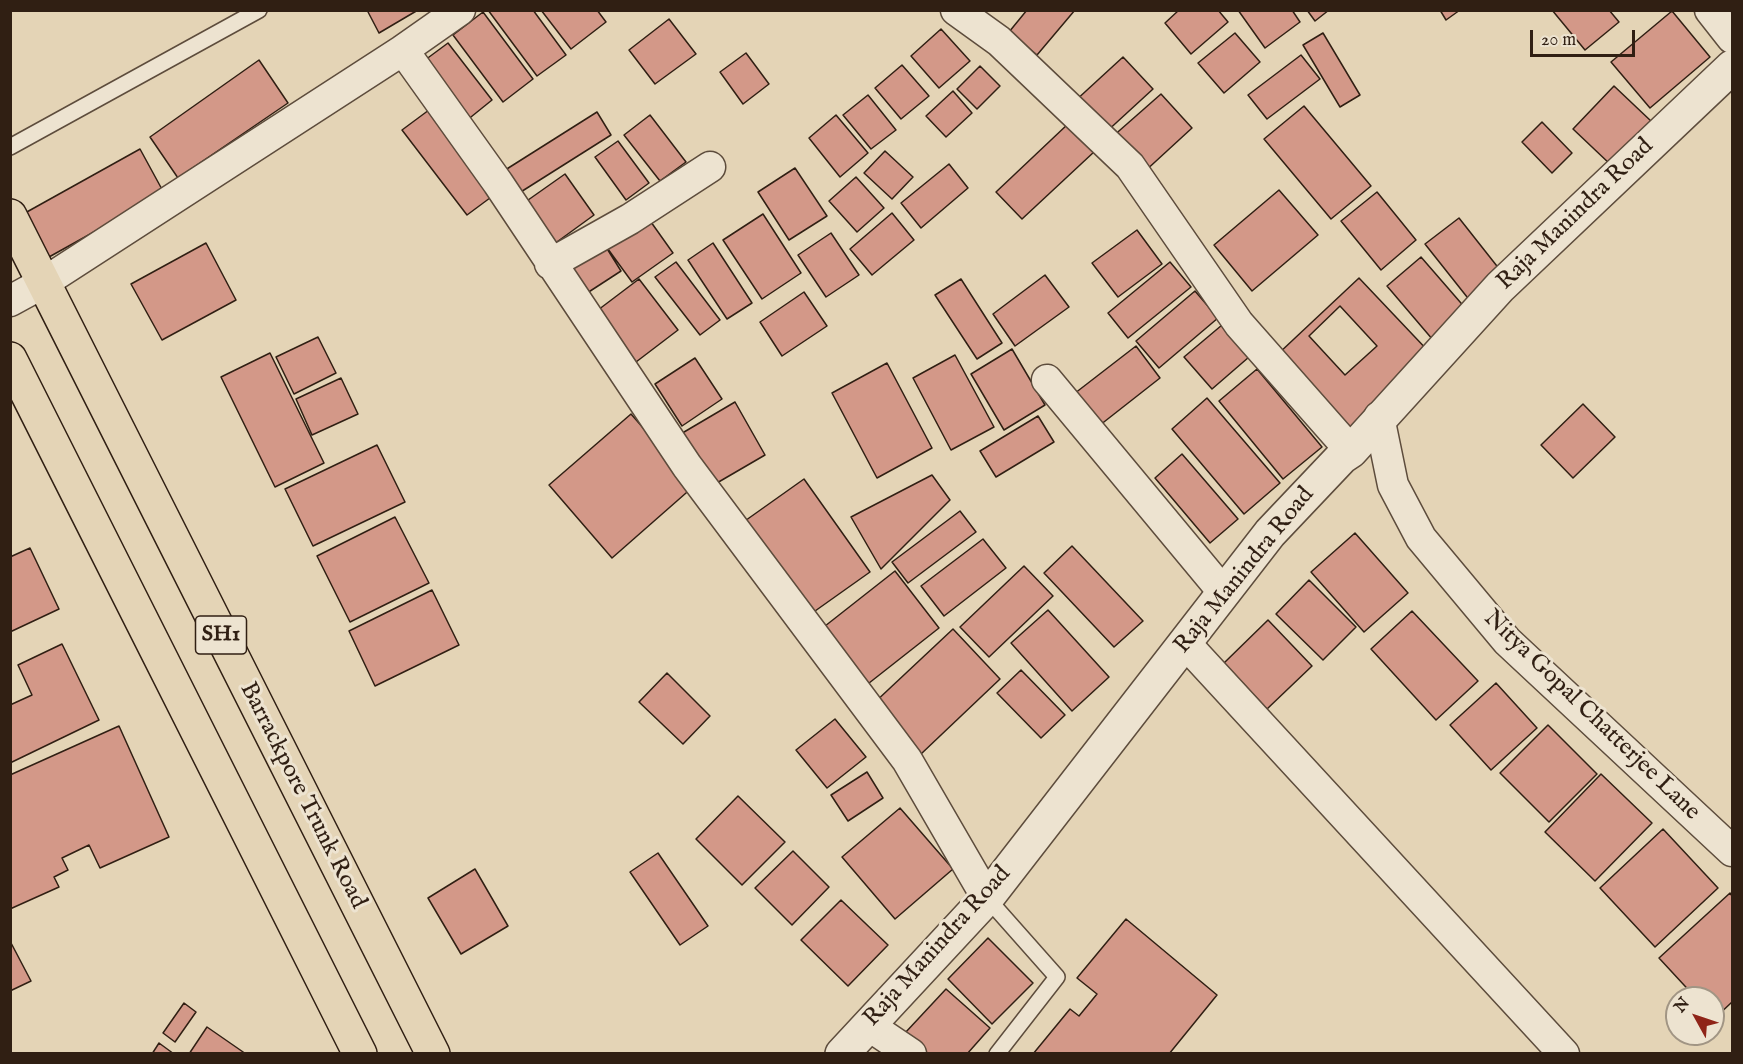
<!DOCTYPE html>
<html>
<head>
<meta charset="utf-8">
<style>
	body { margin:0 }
	#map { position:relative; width:1743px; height:1064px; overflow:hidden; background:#e4d4b6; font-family:"IM FELL English",serif }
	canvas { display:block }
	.frame { position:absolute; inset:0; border:12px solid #301f13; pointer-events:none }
	.north { position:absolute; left:1665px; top:986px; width:60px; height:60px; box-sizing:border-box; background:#ede3d0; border:2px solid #a19584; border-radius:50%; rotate:310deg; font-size:16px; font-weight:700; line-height:24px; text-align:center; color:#301f13 }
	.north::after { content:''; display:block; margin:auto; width:21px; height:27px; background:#8f2418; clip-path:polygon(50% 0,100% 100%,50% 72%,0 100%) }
	.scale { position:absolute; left:1530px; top:30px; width:105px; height:27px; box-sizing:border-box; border:3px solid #301f13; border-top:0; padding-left:8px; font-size:18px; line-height:21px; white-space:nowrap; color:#301f13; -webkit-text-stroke:4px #ede3d0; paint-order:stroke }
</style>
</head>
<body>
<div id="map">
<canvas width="1743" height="1064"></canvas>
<div class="frame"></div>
<div class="north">N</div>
<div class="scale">20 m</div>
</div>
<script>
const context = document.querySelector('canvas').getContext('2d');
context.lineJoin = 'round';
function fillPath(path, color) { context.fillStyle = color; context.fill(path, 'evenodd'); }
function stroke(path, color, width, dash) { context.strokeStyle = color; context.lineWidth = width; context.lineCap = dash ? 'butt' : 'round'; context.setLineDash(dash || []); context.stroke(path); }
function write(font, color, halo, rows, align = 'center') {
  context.font = font + ' "IM FELL English",serif'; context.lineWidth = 6; context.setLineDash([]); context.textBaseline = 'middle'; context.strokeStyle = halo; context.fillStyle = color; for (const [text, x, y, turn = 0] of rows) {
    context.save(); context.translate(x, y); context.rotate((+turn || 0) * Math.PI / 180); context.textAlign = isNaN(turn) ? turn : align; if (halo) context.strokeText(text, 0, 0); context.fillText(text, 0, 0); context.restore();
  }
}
const building = new Path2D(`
	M367,10h51l-39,23z
	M488,10h45l33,45 -29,21z
	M541,10h56l9,12 -35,27z
	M1027,10h48l-38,45 -28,-23z
	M1179,10h39l10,12 -37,32 -26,-31z
	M1238,10h54l8,12 -35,26z
	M1307,10h22l-14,11z
	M1440,10h20l-14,10z
	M1552,10h57l10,12 -34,28z
	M1672,11l38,46 -60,51 -39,-46z
	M483,12l50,67 -30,23 -50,-67z
	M669,19l27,35 -41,30 -26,-34z
	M941,29l29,32 -31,27 -28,-32z
	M1235,33l25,29 -36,31 -26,-30z
	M1323,33l37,62 -20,12 -37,-62z
	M448,43l44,57 -26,21 -45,-58z
	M746,53l23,31 -26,20 -23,-32z
	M1301,55l19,24 -53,40 -19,-24z
	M1123,57l30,32 -49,45 -30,-32z
	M259,60l29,43 -110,75 -28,-41z
	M902,65l27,31 -28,23 -26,-31z
	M980,66l20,20 -23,23 -20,-20z
	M1614,86l38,36 -41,43 -38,-36z
	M953,91l19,22 -26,24 -20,-21z
	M1161,94l31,34 -49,45 -32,-35z
	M868,95l28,35 -25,19 -28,-34z
	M1304,106l67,80 -40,33 -67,-80z
	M433,107l65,85 -31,23 -65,-85z
	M597,112l14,23 -95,60 -14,-23z
	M650,115l36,47 -26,19 -36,-46z
	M836,115l32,38 -28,24 -31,-39z
	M1542,122l30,31 -20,20 -30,-31z
	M1069,123l26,28 -73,68 -26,-27z
	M618,141l31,42 -23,17 -31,-43z
	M140,149l24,44 -115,64 -24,-44z
	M885,151l28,26 -21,22 -28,-26z
	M949,164l19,24 -47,40 -20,-25z
	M795,168l32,48 -38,24 -31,-48z
	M565,174l29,41 -44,32 -29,-42z
	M856,177l28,31 -27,24 -28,-31z
	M1279,190l39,45 -66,56 -38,-46z
	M1377,192l39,48 -35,30 -40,-49z
	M892,213l22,27 -42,35 -22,-26z
	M763,214l38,59 -39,26 -39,-59z
	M646,215l27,38 -41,29 -27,-37z
	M1459,218l45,57 -33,27 -46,-58z
	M1137,230l25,34 -44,33 -26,-34z
	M831,233l28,42 -33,22 -28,-42z
	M601,239l20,32 -40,26 -21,-33z
	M206,243l30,57 -74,40 -31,-56z
	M713,243l39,60 -25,16 -39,-59z
	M1421,257l46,53 -34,30 -46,-54z
	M676,262l44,58 -20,15 -45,-58z
	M1170,262l21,25 -63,51 -20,-25z
	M1045,275l24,32 -54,39 -22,-32z
	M1359,278l72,76 -80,77 -73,-77zM1340,306l37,40 -32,29 -36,-39z
	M639,279l39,51 -42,32 -38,-52z
	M961,279l41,64 -25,16 -42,-64z
	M1195,291l23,27 -59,50 -23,-27z
	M804,292l23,34 -45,30 -22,-34z
	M1222,325l27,32 -37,32 -28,-32z
	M318,337l18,36 -42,21 -18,-37z
	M1136,346l24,32 -65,51 -25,-32z
	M1012,349l33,56 -41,25 -33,-56z
	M270,353l54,110 -49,24 -54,-110z
	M955,355l39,72 -43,23 -38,-72z
	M695,358l27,41 -40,27 -27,-42z
	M887,363l45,85 -55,30 -45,-85z
	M1257,369l65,78 -39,32 -64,-78z
	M341,378l17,36 -46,21 -16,-36z
	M1207,398l73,85 -36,31 -72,-85z
	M735,402l30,53 -55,32 -31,-52z
	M1583,404l32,33 -42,41 -32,-33z
	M631,414l63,72 -82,72 -63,-73z
	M1038,416l16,26 -58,35 -16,-26z
	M377,445l28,57 -92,44 -28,-57z
	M1182,454l56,65 -28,24 -55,-65z
	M932,475l18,25 -69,69 -30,-52z
	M804,479l66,93 -62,44 -66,-93z
	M960,511l16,21 -68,51 -16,-21z
	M395,517l34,66 -79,39 -33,-66z
	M1355,533l53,60 -44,39 -53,-60z
	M983,539l23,29 -62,48 -23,-30z
	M1072,546l71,75 -29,26 -70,-74z
	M30,548l29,61 -49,23v-75z
	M1024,566l29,30 -64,61 -29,-30z
	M895,571l44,57 -75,59 -44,-57z
	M1309,580l47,47 -33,33 -47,-46z
	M432,590l27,55 -84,41 -26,-55z
	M1048,610l61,67 -37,34 -61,-68z
	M1412,611l66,70 -42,39 -65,-71z
	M1268,620l44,46 -45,43 -43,-46z
	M953,629l47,50 -79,75 -48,-50z
	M62,644l37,76 -89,43v-58l22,-10 -14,-30z
	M1021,670l44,45 -24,23 -44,-45z
	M667,673l43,43 -27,28 -44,-42z
	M1496,683l41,45 -46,42 -41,-45z
	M835,719l31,38 -39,31 -31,-38z
	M1548,725l49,49 -48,48 -49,-49z
	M119,726l50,111 -69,31 -11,-23 -27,13 6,12 -14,7 5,10 -49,22v-134z
	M867,772l16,26 -35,23 -17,-26z
	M1601,774l51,49 -57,58 -50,-49z
	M738,796l47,46 -43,43 -46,-46z
	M900,808l53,61 -58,50 -53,-62z
	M1663,829l55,59 -63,59 -55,-59z
	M793,851l36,36 -37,38 -37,-37z
	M658,853l50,73 -28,19 -50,-73z
	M475,869l33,57 -47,28 -33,-56z
	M1730,893l2,3v106l-17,16 -2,-20h-17l-37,-40z
	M841,900l47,45 -40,41 -47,-46z
	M1126,919l91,76 -48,59h-136l37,-45 9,7 18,-22 -20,-16z
	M988,938l45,45 -41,41 -44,-45z
	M10,941l21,40 -21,10z
	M946,989l44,39 -23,26h-40l-22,-21z
	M184,1003l12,9 -21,30 -12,-9z
	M207,1027l39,27h-57z
	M159,1043l15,11h-22z`);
fillPath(building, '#d39888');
stroke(building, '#301f13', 1.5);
const service = new Path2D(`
	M10,147l249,-137
	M987,898l70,79 -60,77`);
const minor = new Path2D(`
	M956,10l43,31 131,125 109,158 112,127
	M1710,10l22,28
	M403,50l95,133 189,283 220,294 80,138
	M550,264l80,-45 80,-52
	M10,301l33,-18 360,-233 57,-40
	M1047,380l177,213
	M1379,417l14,68 28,53 86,103 225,210
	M1185,643l379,411
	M868,1025l43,29`);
const tertiary = new Path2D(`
	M842,1054l145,-156 283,-365 72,-76 9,-6 149,-164 232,-220`);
const primary = new Path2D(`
	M10,216l423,838
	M10,359l350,695`);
stroke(service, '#5d4c3c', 18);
stroke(minor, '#5d4c3c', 33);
stroke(tertiary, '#5d4c3c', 36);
stroke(primary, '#301f13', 36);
stroke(service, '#ede3d0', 15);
stroke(minor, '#ede3d0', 30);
stroke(tertiary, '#ede3d0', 33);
stroke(primary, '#e4d4b6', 33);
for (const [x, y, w] of [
	[221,635,51]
]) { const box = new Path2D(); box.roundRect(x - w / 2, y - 19, w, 38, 4.5); context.fillStyle = '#ede3d0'; context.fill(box); stroke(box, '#301f13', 1.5); }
write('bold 22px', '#301f13', null, [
	["SH1",221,635]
]);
write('24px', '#301f13', '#ede3d0', [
	["Raja Manindra Road",1576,215,-44],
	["Raja Manindra Road",1245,571,-51],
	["Nitya Gopal Chatterjee Lane",1591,716,44],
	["Barrackpore Trunk Road",302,796,63],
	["Raja Manindra Road",938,947,-48]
]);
</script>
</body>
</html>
